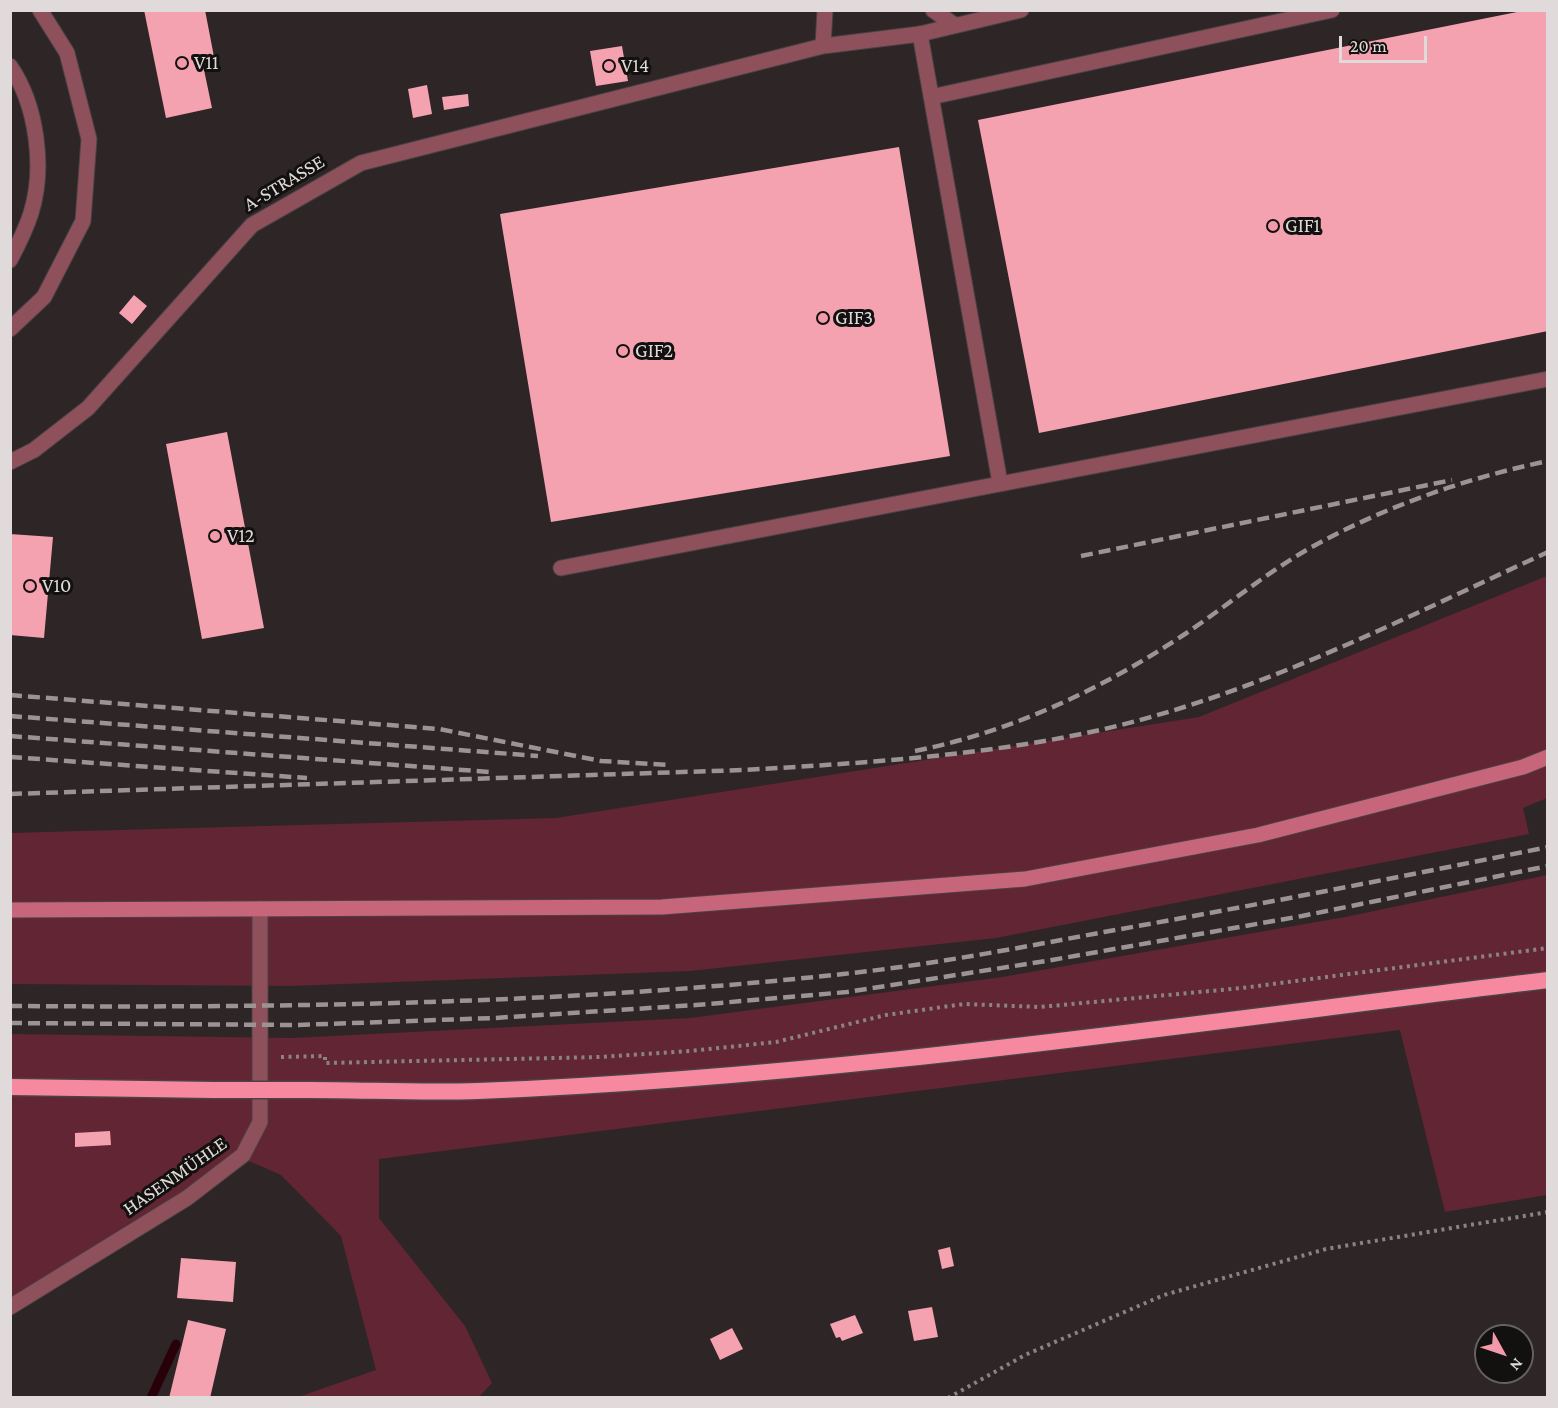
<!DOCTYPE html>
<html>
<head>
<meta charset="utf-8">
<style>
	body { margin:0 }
	#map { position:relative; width:1558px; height:1408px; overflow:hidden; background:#2e2527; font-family:"Crimson Pro",serif }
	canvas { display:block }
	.frame { position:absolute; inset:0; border:12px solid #e0dada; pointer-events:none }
	.north { position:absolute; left:1474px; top:1324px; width:60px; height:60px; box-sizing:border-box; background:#131010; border:2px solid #656161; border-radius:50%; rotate:130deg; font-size:16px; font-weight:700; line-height:24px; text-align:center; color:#e0dada }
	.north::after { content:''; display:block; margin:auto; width:21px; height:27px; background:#f39aaa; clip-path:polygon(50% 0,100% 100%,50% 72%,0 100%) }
	.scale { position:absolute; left:1339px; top:36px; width:88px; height:27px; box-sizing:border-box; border:3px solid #e0dada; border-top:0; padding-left:8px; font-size:18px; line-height:21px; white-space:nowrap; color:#e0dada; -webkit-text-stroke:4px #131010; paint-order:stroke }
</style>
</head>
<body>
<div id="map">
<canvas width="1558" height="1408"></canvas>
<div class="frame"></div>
<div class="north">N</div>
<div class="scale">20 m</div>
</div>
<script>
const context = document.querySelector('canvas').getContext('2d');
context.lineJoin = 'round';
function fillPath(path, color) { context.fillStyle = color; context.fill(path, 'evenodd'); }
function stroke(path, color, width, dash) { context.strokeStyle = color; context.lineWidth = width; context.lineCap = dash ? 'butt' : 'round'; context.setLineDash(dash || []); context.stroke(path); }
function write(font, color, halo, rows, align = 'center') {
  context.font = font + ' "Crimson Pro",serif'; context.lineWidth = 6; context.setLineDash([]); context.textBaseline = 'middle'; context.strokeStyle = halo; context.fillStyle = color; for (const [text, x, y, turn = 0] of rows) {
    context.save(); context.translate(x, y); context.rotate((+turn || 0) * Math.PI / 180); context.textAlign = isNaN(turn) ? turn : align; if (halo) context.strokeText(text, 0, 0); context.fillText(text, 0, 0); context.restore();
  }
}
fillPath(new Path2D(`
	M1547,576v222l-24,10 6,26 -533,104 -306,33 -399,15 -280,-2 -1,-151 546,-15 643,-101z
	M1547,875v320l-102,17 -45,-182 -1021,129v59l86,108 27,57 -13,14h-181l78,-27 -35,-134 -60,-61 -32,-14 -10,-12 -58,45 -170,106v-266l282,4 397,-20 312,-41 343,-60z`), '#622533');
stroke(new Path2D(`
	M151,1398l25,-54`), '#280009', 9);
fillPath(new Path2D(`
	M144,10h61l10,52 -12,3 9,43 -46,10z
	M1527,10h21v321l-509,102 -61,-313z
	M622,46l6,35 -32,5 -6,-35z
	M427,85l5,29 -19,4 -5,-29z
	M468,94l1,12 -25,4 -2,-13z
	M899,147l51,309 -399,66 -51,-308z
	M134,295l13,11 -15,18 -13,-11z
	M227,432l37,196 -62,11 -36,-195z
	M10,534l43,3 -9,101 -34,-3z
	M110,1131l1,14 -36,2v-14z
	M950,1247l4,19 -12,3 -4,-19z
	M181,1258l55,4 -3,40 -56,-4z
	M932,1307l6,30 -24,4 -6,-30z
	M855,1315l8,18 -21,8 -2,-4 -4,1 -6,-14z
	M188,1320l38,9 -16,69h-41z
	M732,1328l11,21 -23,11 -10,-21z`), '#f5a2b0');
const service = new Path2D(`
	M920,34l80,449
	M10,66c27,39 35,102 21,147 -5,16 -13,32 -21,47
	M931,97l401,-87
	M561,568l987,-189`);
const minor = new Path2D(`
	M825,10l-2,36 97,-12 101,-24
	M933,10l20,14
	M10,329l34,-32 39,-76 6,-82 -22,-86 -27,-43
	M10,462l24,-12 54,-42 164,-183 109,-62 462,-117
	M10,1307l177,-109 56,-43 17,-33v-213`);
const secondary = new Path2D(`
	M10,910l652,-3 363,-28 233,-44 265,-68 25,-10`);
const trunk = new Path2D(`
	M10,1087l204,3
	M309,1090c56,0 113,3 169,1 358,-14 714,-68 1070,-111`);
stroke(service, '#4a4244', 17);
stroke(minor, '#4a4244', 17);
stroke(secondary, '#4a4244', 17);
stroke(trunk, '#4a4244', 19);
stroke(new Path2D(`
	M281,1057l44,-1v7l276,-6 89,-6 86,-9 110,-27 78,-11 76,3 202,-19 306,-40
	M948,1398l77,-43 139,-60 162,-46 222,-37`), '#8a8384', 4, [3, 4.5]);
stroke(service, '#8e515c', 15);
stroke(minor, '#8e515c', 15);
stroke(secondary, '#c7657a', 15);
stroke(trunk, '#f6899f', 16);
stroke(new Path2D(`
	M1081,556l371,-76
	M10,695l429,34 162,32 68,4
	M10,716l528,40
	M10,736l480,36
	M915,751c99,-20 187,-62 270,-117 46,-31 87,-66 136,-92 69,-37 149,-65 227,-81
	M10,757l297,21
	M10,794l734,-24c119,-7 239,-14 356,-40 158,-36 302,-111 448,-178
	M10,1006c278,2 556,-2 833,-32 87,-9 175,-26 261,-42 148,-26 296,-55 444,-85
	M10,1023l288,2 196,-7 202,-13 151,-13 199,-31 256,-45 246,-50`), '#9b9394', 4.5, [12, 6]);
const trunkBridge = new Path2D(`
	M214,1090h95`);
stroke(trunkBridge, '#4a4244', 19, []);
stroke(trunkBridge, '#f6899f', 16);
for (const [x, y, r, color] of [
	[182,63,6,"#f39aaa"],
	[609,66,6,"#f39aaa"],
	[1273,226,6,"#f39aaa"],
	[823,318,6,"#f39aaa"],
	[623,351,6,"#f39aaa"],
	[215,536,6,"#f39aaa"],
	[30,586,6,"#f39aaa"]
]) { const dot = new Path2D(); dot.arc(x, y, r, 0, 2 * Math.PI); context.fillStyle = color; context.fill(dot); stroke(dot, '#131010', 2); }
write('20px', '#e0dada', '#131010', [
	["V11",194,63],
	["V14",621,66],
	["GIF1",1285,226],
	["GIF3",835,318],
	["GIF2",635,351],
	["V12",227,536],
	["V10",42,586]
], 'left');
write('20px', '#e0dada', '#131010', [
	["A-STRASSE",284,183,-31],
	["HASENMÜHLE",175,1176,-35]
]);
</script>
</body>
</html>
